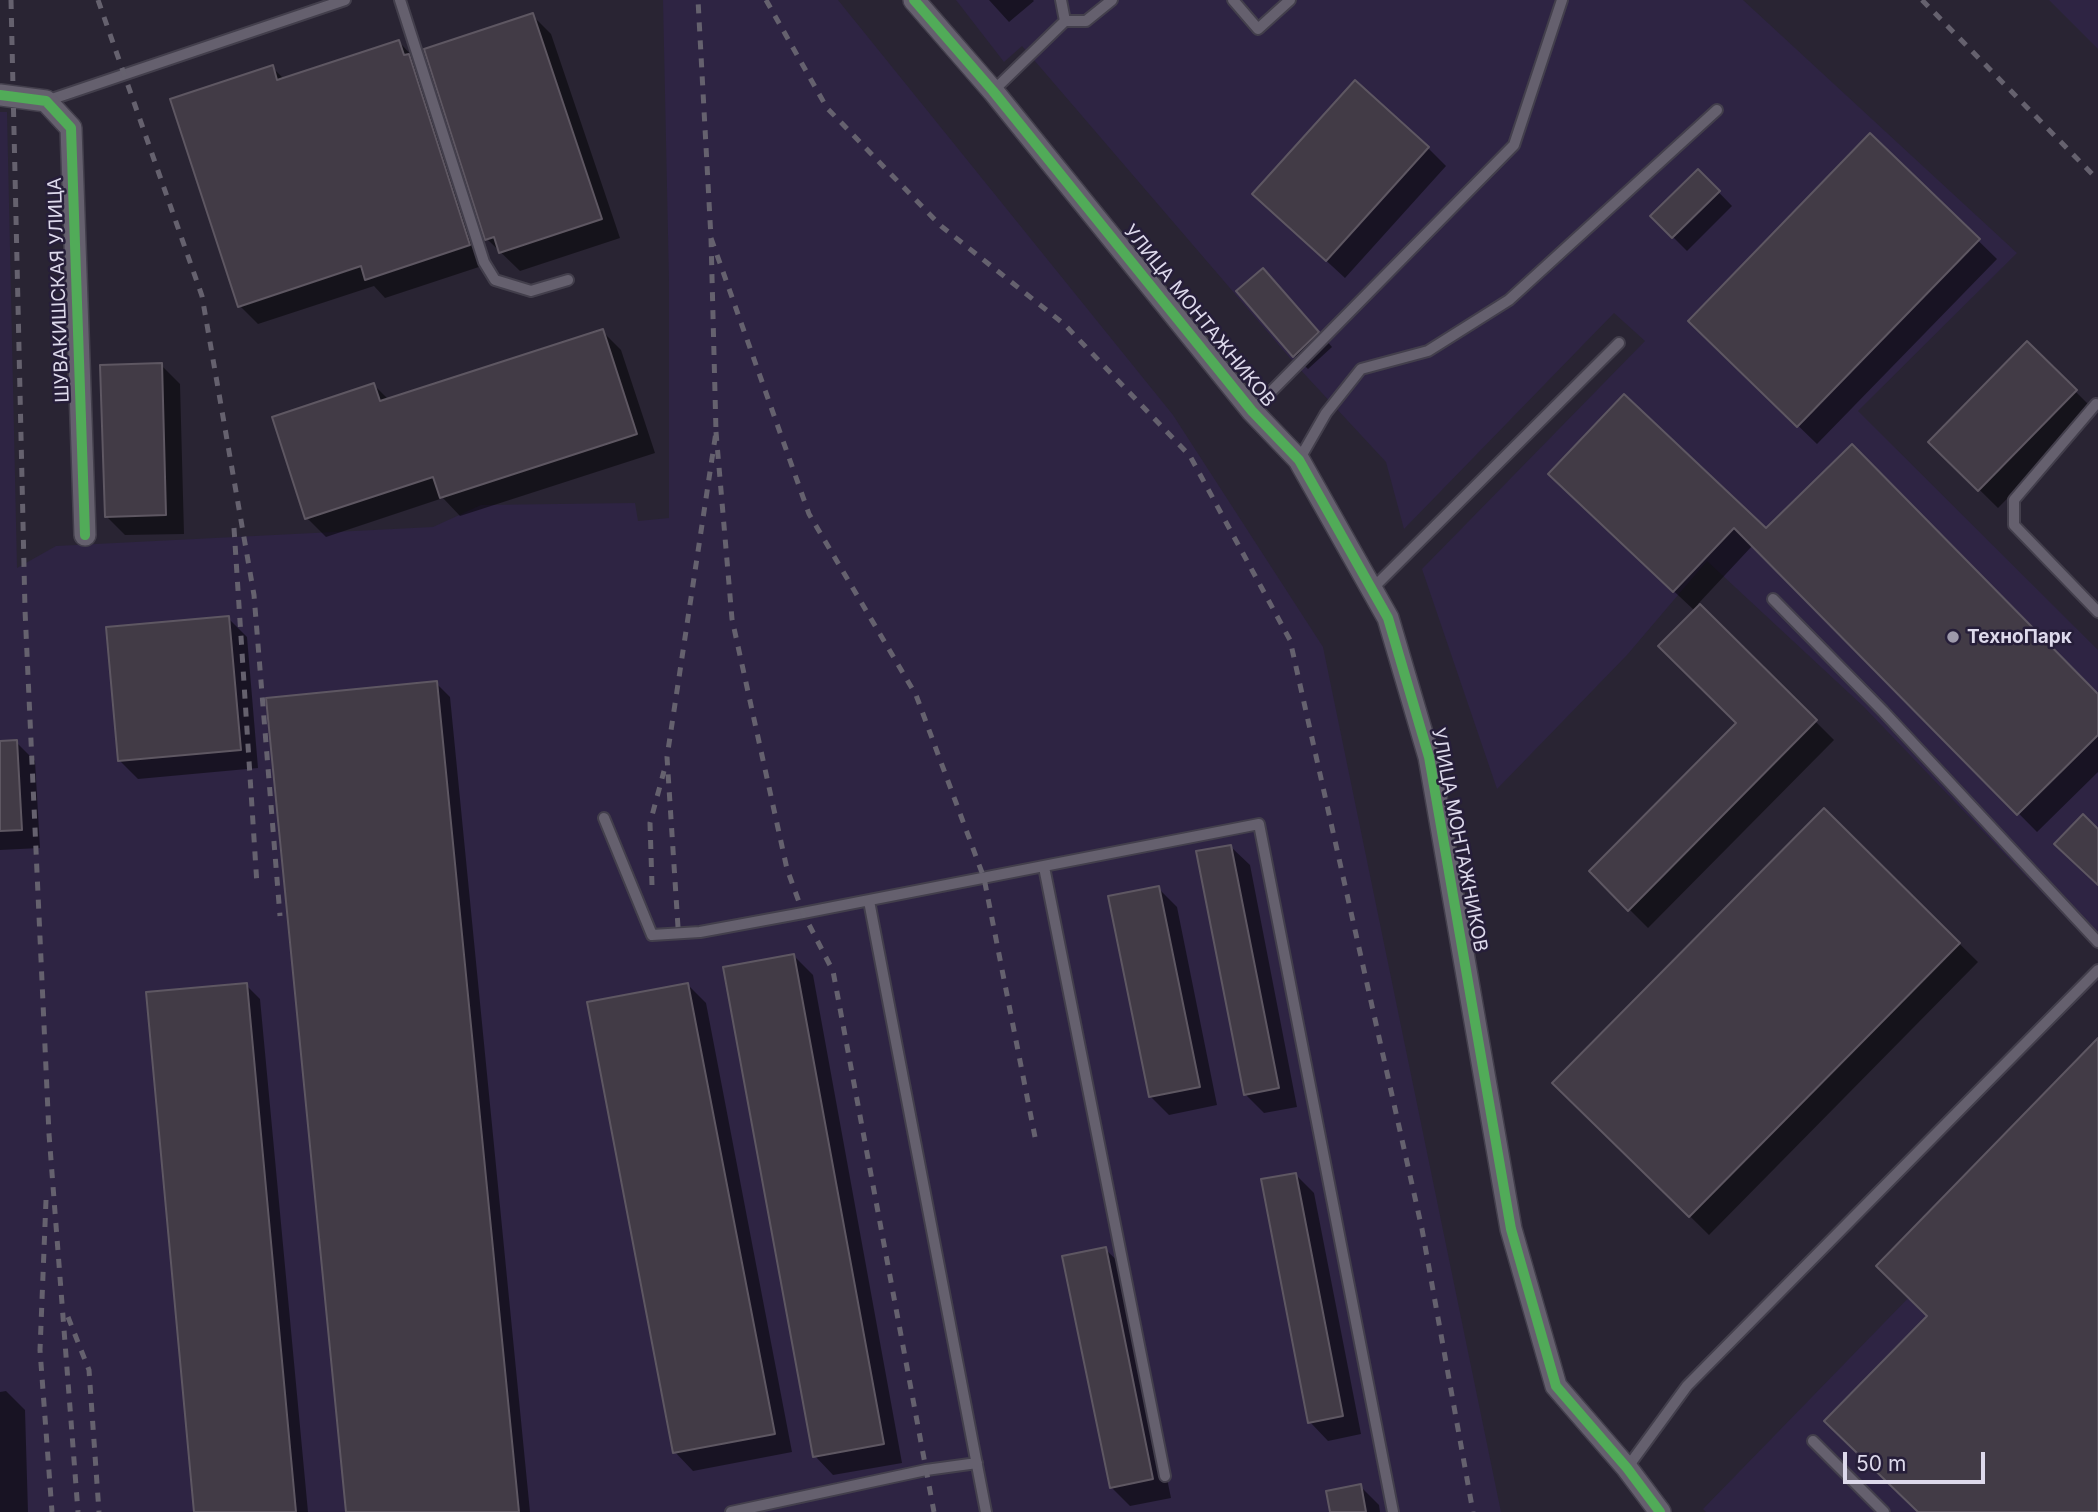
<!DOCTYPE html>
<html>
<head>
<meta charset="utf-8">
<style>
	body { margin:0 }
	#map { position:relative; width:2098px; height:1512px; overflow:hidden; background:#292433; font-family:Inter,sans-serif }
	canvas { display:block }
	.scale { position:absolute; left:1843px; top:1452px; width:142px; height:32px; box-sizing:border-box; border:4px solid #ddd9eb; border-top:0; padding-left:9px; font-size:21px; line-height:24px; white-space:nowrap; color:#ddd9eb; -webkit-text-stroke:5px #261e39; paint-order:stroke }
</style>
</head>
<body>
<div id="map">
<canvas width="2098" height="1512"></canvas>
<div class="scale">50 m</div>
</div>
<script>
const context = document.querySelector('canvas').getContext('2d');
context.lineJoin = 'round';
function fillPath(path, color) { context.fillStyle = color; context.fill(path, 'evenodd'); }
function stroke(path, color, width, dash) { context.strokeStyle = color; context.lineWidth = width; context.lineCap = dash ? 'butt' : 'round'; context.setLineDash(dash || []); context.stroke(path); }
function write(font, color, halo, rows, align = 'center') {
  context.font = font + ' Inter,sans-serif'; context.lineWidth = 5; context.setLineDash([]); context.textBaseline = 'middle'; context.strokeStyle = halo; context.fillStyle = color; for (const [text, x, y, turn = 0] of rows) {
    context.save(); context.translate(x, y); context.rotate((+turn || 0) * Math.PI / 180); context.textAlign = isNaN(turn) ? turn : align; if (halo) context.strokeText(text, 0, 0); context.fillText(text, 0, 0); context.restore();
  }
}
fillPath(new Path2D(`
	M663,0h175l335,415 150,232 178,865h-1501v-1400h7l10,456 39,-22 377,-19 48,-22 154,-2 3,18 31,-3v-237z
	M956,0h787l274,253 -159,158 240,239v290l-6,5 -228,-238 -157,-146 -80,94 -130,134 -75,-220 223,-228 -31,-28 -210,216 -18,-67 -90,-97 -274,-319 -18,16z
	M2049,0h49v49z
	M2098,1103v409h-392l-3,-3z`), '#2e2443');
fillPath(new Path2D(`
	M989,0h44l1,1 -25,21z
	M532,15l19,19 69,204 -100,33 -33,-32 -61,-189z
	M399,42l18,19 71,203 -103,34 -11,-12 -116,38 -18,-18 32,-239 13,13z
	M1870,135l127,124 -180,185 -127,-123z
	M1428,148l18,18 -101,112 -91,-84z
	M1698,171l34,35 -45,45 -35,-35z
	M1277,284l55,63 -24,22 -14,-14z
	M602,331l19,19 34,103 -195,63 -17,-18 -117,39 -19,-19 -33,-100 100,-33 15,15z
	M2027,343l67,67 -96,98 -67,-66z
	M161,365l19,19 4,150 -59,1 -18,-18z
	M1569,493l197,37 332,167v75l-61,60 -284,-287 -55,59 136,136 -186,188 -57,-57 147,-148 -43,-112z
	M228,618l19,19 11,131 -120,11 -19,-19z
	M436,683l14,14 80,815h-183z
	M16,742l19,19 5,87 -40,2v-107z
	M1824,811l154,151 -269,273 -154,-152z
	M1231,847l19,18 47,242 -33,6 -19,-19z
	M1158,888l19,19 40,198 -48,10 -19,-19z
	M794,956l19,19 89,488 -69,12 -18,-19z
	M246,985l14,14 48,513h-112z
	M688,985l18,18 86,449 -99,19 -18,-19z
	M1295,1174l19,19 47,241 -33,7 -18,-19z
	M1105,1249l19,18 47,231 -41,8 -19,-19z
	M6,1391l19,19 3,102h-28v-120z
	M1360,1486l19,19 1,7h-48z`), '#0007');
const building = new Path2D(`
	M533,13l69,206 -103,34 -5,-16 -9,3 -61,-191z
	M399,40l5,15 5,-1 61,191 -105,35 -4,-14 -123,41 -68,-208 103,-34 4,15z
	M1355,80l74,67 -103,114 -74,-67z
	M1870,133l110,106 -183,188 -109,-106z
	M1698,169l22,22 -48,47 -22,-22z
	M1263,268l56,64 -26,25 -57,-66z
	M603,329l34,105 -197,64 -7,-21 -128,42 -33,-102 102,-34 6,18z
	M2027,341l50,49 -99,101 -50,-49z
	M162,363l4,152 -61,2 -5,-152z
	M1624,394l142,134 86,-84 246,250v41l-81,80 -283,-287 -61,64 -125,-118z
	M1700,604l117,116 -189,191 -39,-40 147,-148 -78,-77z
	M229,616l12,134 -123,11 -12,-134z
	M437,681l82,831h-173l-80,-814z
	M17,740l5,90 -22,1v-90z
	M1824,808l136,135 -271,274 -137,-134z
	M2083,814l15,15v56l-44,-41z
	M1231,845l48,243 -35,7 -48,-244z
	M1159,886l41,201 -51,10 -41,-201z
	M794,954l90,490 -71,13 -90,-490z
	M247,983l49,529h-102l-48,-520z
	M688,983l87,451 -102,19 -86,-451z
	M2098,1038v474h-180l-94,-91 103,-105 -51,-50z
	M1296,1173l47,243 -35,7 -47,-244z
	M1106,1247l47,232 -43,9 -48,-232z
	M1361,1484l5,28h-36l-4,-21z`);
fillPath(building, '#423b46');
stroke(building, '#5e5762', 2);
const service = new Path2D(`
	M400,0l84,262 11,18 36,11 37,-11
	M1061,0l4,21
	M1233,0l25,29 32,-29
	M993,91l72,-70h21l26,-21
	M46,101l299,-101
	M2096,404l-82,96v25l84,87
	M1252,411l262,-266 48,-145
	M1299,460l27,-47 35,-44 67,-18 81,-51 208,-190
	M1370,591l249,-248
	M1773,599l110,112 215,231
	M604,818l48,117 48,-3 103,-19 456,-89 134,688
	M1044,867l121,609
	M869,901l117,611
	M1813,1441l71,71
	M1627,1468l60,-82 411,-416
	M731,1512l195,-42 51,-7`);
const minor = new Path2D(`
	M914,0l79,91 259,320 47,49 89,158 41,139 82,472 45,157 71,82 33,44
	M0,95l46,6 25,27 14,407`);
stroke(service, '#433f4c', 14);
stroke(minor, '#433f4c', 24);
stroke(service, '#65606e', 10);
stroke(minor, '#65606e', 21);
stroke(new Path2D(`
	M11,0l14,610 24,524 29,378
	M98,0l104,296 52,299 26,321
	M766,0l61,108 114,118 123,98 126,132 100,184 132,589 51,283
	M1922,0l176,180
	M711,238l98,276 107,181 68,183 51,259
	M716,432l16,187 55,250 16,44 30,58 101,541
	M234,528l23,357
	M652,885l-2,-62 14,-52
	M678,927l-11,-170 49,-325 -5,-194 -13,-238
	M46,1200l-6,150 12,162
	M68,1317l21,53 10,142`), '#65616e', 5, [9, 9]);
stroke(new Path2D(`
	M914,0l79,91 259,320 47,49 89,158 41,139 82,472 45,157 71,82 33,44
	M0,95l46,6 25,27 14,407`), '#51ab58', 10);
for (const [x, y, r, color] of [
	[1953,637,7,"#9e9aab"]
]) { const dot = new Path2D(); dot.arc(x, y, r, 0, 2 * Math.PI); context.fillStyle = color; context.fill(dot); stroke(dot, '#261e39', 2.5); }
write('19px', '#ddd9eb', '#261e39', [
	["ШУВАКИШСКАЯ УЛИЦА",59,290,-92],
	["УЛИЦА МОНТАЖНИКОВ",1199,316,51],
	["УЛИЦА МОНТАЖНИКОВ",1459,840,79]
]);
write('bold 19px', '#ddd9eb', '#261e39', [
	["ТехноПарк",1967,637]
], 'left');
</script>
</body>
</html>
